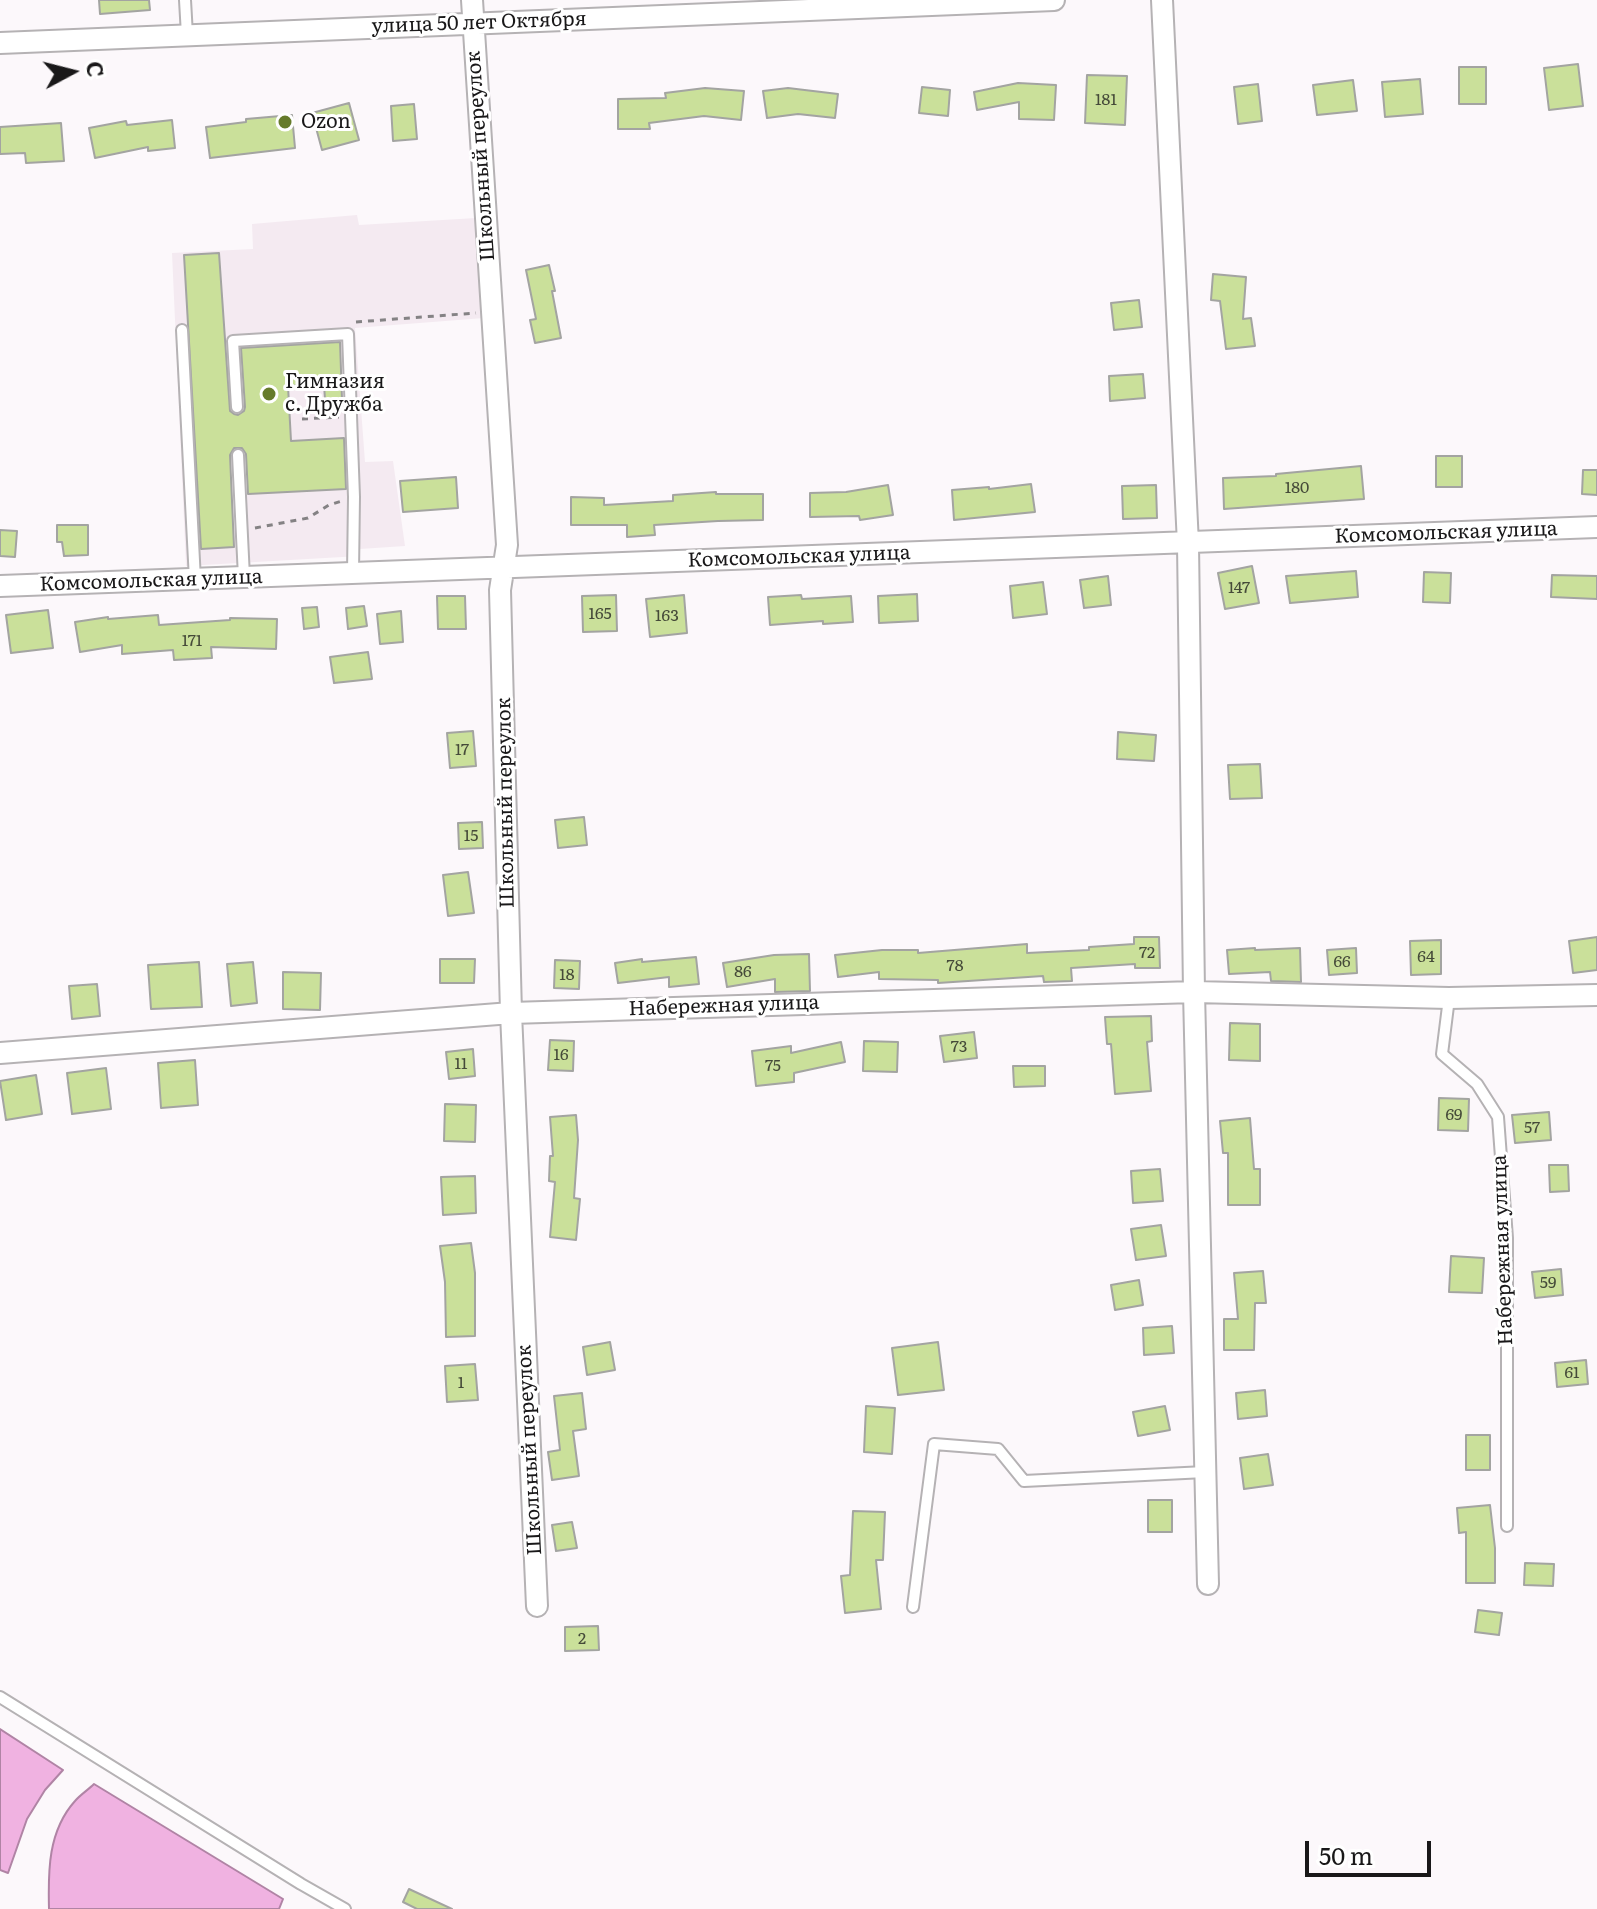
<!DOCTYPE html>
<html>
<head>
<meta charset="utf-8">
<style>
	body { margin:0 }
	#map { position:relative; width:1597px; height:1909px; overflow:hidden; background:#fcf8fb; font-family:Literata,serif }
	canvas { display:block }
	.north { position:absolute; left:32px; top:32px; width:80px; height:80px; -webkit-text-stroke:6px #fff; paint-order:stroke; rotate:83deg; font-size:22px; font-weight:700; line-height:32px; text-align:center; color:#191819 }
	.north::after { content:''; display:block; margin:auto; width:28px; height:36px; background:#191819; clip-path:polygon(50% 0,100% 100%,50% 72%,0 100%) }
	.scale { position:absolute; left:1305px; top:1841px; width:126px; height:36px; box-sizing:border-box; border:4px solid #191819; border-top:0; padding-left:10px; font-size:24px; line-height:28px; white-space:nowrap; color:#191819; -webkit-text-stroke:6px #fff; paint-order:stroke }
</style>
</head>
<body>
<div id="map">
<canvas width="1597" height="1909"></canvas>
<div class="north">С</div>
<div class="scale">50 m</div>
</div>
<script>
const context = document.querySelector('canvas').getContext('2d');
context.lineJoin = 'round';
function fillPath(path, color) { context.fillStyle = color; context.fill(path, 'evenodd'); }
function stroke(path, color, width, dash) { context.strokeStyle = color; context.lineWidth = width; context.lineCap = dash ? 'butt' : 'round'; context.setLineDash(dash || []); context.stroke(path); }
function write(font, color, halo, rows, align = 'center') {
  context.font = font + ' Literata,serif'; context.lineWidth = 6; context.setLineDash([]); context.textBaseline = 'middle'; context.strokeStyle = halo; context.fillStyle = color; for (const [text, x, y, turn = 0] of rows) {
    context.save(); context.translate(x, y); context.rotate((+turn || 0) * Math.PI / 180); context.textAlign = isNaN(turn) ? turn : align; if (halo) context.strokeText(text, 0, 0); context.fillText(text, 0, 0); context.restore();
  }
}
fillPath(new Path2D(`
	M357,215l2,10 117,-7 8,100 -129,10 10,134 28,-1 12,85 -45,3v7l-174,10 -14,-313 81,-4 -1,-25z`), '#f4eaf1');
const water = new Path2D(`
	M0,1729l63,41 -18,20 -18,29 -19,54 -8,-3z
	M94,1784l189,115 -4,10h-230c-1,-38 -1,-78 26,-108 5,-6 13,-11 19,-17z`);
fillPath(water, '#f0b2e1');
stroke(water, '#b084a5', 2);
const building = new Path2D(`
	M99,0h50l1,10 -50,4z
	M1578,64l5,42 -34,4 -5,-42z
	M1459,67h27v37h-27z
	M1087,75l40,1 -2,49 -40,-2z
	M1420,79l3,35 -38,3 -3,-35z
	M1353,80l4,31 -40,4 -4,-30z
	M1018,83l38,2 -2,35 -35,-1v-17l-42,8 -3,-18z
	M1258,84l4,37 -24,3 -4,-37z
	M922,87l28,3 -2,26 -29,-3z
	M705,88l39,3 -3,29 -37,-4 -55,7 1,6h-32v-30l48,-1 -1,-5z
	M788,88l50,6 -3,24 -37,-4 -31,4 -4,-27z
	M349,103l10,37 -37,10 -10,-37z
	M414,104l3,35 -24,2 -2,-35z
	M292,115l3,33 -85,10 -4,-31 40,-5v-3z
	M172,120l3,28 -27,3v-4l-53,11 -6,-30 37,-7 1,4z
	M61,123l3,38 -38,2 -1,-10 -25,1v-27z
	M219,253l11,158 4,3 4,1 6,-4 1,-4 -4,-59 99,-6 2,57 -17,1 -1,-16 -36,2 3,55 53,-3 2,51 -98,5 -2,-40 -4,-6h-8l-4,7 4,92 -33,2 -17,-294z
	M549,265l6,26h-3l9,47 -26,5 -5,-23 6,-1 -10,-49z
	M1213,274l33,3 -3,42 8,-1 4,28 -29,3 -6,-48 -9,-1z
	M1139,300l3,27 -28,3 -3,-27z
	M1143,374l2,24 -35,3 -1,-25z
	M1436,456h26v31h-26z
	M1361,466l3,33 -140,10 -1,-31 53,-2v-2z
	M1583,470h14v25l-15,-1z
	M456,477l2,31 -55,4 -3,-31z
	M1031,484l4,28 -81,8 -2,-30 37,-3v2z
	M888,485l5,30 -33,5 -1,-4 -49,1v-24l36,-1z
	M1156,485l1,33 -34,1 -1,-33z
	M716,492v2h47v26l-45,1 -64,4 1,10 -28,2v-12h-56v-28l33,1v7l69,-4v-6z
	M57,525h31v30l-24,1 -2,-14h-5z
	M0,530l17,1 -2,26 -15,-1z
	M1252,566l7,37 -34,6 -7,-36z
	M1356,571l2,26 -68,6 -4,-27z
	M1424,572l27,1 -1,30 -27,-1z
	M1552,575l45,1v23l-46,-2z
	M1108,576l3,29 -27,3 -4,-28z
	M1043,582l4,32 -34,4 -3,-32z
	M917,594l1,27 -39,2 -1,-27z
	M616,595l1,36 -34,1 -1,-36z
	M684,595l3,38 -37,4 -4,-38z
	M801,595l1,4 49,-3 2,26 -30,2v-3l-53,4 -2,-28z
	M437,596h28l1,33h-28z
	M364,606l3,20 -19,3 -2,-21z
	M317,607l2,20 -15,2 -2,-21z
	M48,610l5,38 -42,5 -5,-38z
	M401,611l2,31 -23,2 -3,-30z
	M158,615l1,10 71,-5v-2l47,1 -1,30 -65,-2 1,11 -38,2 -1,-10 -51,4v-9l-42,7 -5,-30 33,-5v2z
	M368,652l4,27 -38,4 -4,-26z
	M473,731l3,35 -26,2 -3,-35z
	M1118,732l38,3 -2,26 -37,-2z
	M1260,764l2,34 -32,1 -2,-34z
	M584,817l3,28 -29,3 -3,-28z
	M482,822l1,26 -24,1 -1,-26z
	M468,872l6,41 -26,3 -5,-41z
	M1134,937h25l1,31h-25v-4l-64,4 1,13 -28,1 -1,-6 -105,7v-3l-59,-1v-7l-41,5 -3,-22 47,-5h36v3l109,-9v9l62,-3v-3l45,-3z
	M1597,937v33l-24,3 -4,-32z
	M1441,940v34l-30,1 -1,-34z
	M1255,948v2l45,-2 1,34 -30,-1 -1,-9 -41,2 -2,-24z
	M1356,948l1,25 -28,2 -2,-25z
	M809,954l1,37 -35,1v-13l-48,8 -4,-24 51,-8z
	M696,957l3,27 -30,3v-10l-51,6 -3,-20 27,-4v3z
	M440,959h35l-1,24h-34z
	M555,960l25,1 -1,28 -25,-1z
	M199,962l3,45 -51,2 -3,-44z
	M253,962l4,41 -26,3 -4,-42z
	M283,972l38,1 -1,37 -37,-1z
	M97,984l3,32 -28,3 -3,-33z
	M1151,1016l1,25 -5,1 4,49 -36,3 -4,-50h-4l-2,-27z
	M1230,1023l30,1v37l-31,-1z
	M974,1032l3,26 -33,4 -4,-26z
	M550,1040l24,1 -1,30 -25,-1z
	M864,1041l34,1 -1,30 -34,-1z
	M841,1042l4,20 -51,11v9l-38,4 -4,-35 39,-5v7z
	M473,1049l2,27 -26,3 -3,-27z
	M195,1060l3,45 -37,3 -3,-45z
	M1013,1066h32v20l-31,1z
	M106,1068l5,41 -39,5 -5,-41z
	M36,1075l6,39 -36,6 -6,-39z
	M1439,1098l30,1 -1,32 -30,-1z
	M445,1104l31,1 -1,37 -31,-1z
	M1549,1112l2,28 -36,3 -3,-28z
	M576,1115l2,25 -4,58 6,1 -4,41 -26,-3 5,-55 -6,-1 1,-25h3l-3,-39z
	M1250,1118l4,51h6v36h-32v-52h-5l-3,-32z
	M1549,1165h19l1,26 -19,1z
	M1160,1169l3,32 -30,2 -2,-32z
	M475,1176l1,37 -33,2 -2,-38z
	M1161,1225l5,31 -30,4 -5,-31z
	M471,1243l4,30v63l-29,1 -1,-55 -5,-36z
	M1451,1256l33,2 -2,35 -33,-1z
	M1561,1269l2,26 -28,3 -3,-26z
	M1263,1271l3,32h-11l-1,47h-30v-31h14l-4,-46z
	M1139,1280l4,25 -28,5 -4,-25z
	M1172,1326l2,27 -30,2 -1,-27z
	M610,1342l5,28 -28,5 -4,-28z
	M938,1342l6,48 -46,5 -6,-47z
	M1586,1360l2,24 -31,3 -2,-24z
	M475,1364l3,36 -31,2 -2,-36z
	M1265,1390l2,26 -29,3 -2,-26z
	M582,1393l4,36 -13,2 6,45 -27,4 -4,-28 12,-2 -6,-54z
	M866,1406l29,2 -3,46 -28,-2z
	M1165,1406l5,24 -32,6 -5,-24z
	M1466,1435h24v35h-24z
	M1268,1454l5,31 -29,4 -4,-31z
	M1148,1500h24v32h-24z
	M1490,1505l5,43v35h-29v-51l-7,1 -2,-25z
	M853,1511l32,1 -2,48h-7l5,49 -36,4 -4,-37 9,-1z
	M572,1522l5,26 -21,3 -4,-26z
	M1525,1563l29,1 -1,22 -29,-1z
	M1478,1610l24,3 -3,22 -24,-3z
	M598,1626l1,24 -34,1v-24z
	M409,1889l43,20h-35l-14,-7z`);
fillPath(building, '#cae09a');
stroke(building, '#a3a4a1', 2);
const lane = new Path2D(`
	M185,0l2,35
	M182,330l13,250
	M237,407l-4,-66 115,-7 6,163 -1,76
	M238,455l6,122
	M1449,998l-7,56 35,30 21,33 9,121v288
	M913,1607l21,-163 64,5 26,32 181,-9
	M0,1697l301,187 44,25`);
const street = new Path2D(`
	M472,0l35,545 -7,45 11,423 26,593
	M1162,0l26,544 6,448 14,592
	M0,43l1054,-43
	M0,586l1597,-59
	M0,1053l511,-40 683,-21 255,6 148,-3`);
stroke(lane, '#b5b2b4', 14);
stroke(street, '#b5b2b4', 24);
stroke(new Path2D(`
	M356,322l120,-9
	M302,419l37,-2
	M255,528l53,-10 21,-13 13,-4`), '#848284', 3, [6, 6]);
stroke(lane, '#fff', 10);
stroke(street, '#fff', 20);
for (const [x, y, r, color] of [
	[285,122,8,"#667b2b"],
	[269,394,8,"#667b2b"]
]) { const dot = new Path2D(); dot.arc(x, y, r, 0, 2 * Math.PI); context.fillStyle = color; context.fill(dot); stroke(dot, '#fff', 3); }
write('16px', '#454a39', null, [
	["181",1106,100],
	["180",1297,488],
	["147",1239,588],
	["165",600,614],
	["163",667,616],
	["171",192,641],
	["17",462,750],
	["15",471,836],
	["72",1147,953],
	["64",1426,957],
	["66",1342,962],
	["78",955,966],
	["86",743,972],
	["18",567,975],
	["73",959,1047],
	["16",561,1055],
	["11",461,1064],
	["75",773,1066],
	["69",1454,1115],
	["57",1532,1128],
	["59",1548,1283],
	["61",1572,1373],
	["1",461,1383],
	["2",582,1639]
]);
write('20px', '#191819', '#fff', [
	["улица 50 лет Октября",479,23,-2],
	["Школьный переулок",481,156,-94],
	["Комсомольская улица",1446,533,-2],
	["Комсомольская улица",799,557,-2],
	["Комсомольская улица",151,581,-2],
	["Школьный переулок",506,803,-91],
	["Набережная улица",724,1006,-2],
	["Набережная улица",1503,1250,-92],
	["Школьный переулок",530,1450,-93]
]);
write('20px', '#191819', '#fff', [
	["Ozon",301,122],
	["Гимназия",285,382],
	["с. Дружба",285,405]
], 'left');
</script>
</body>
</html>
